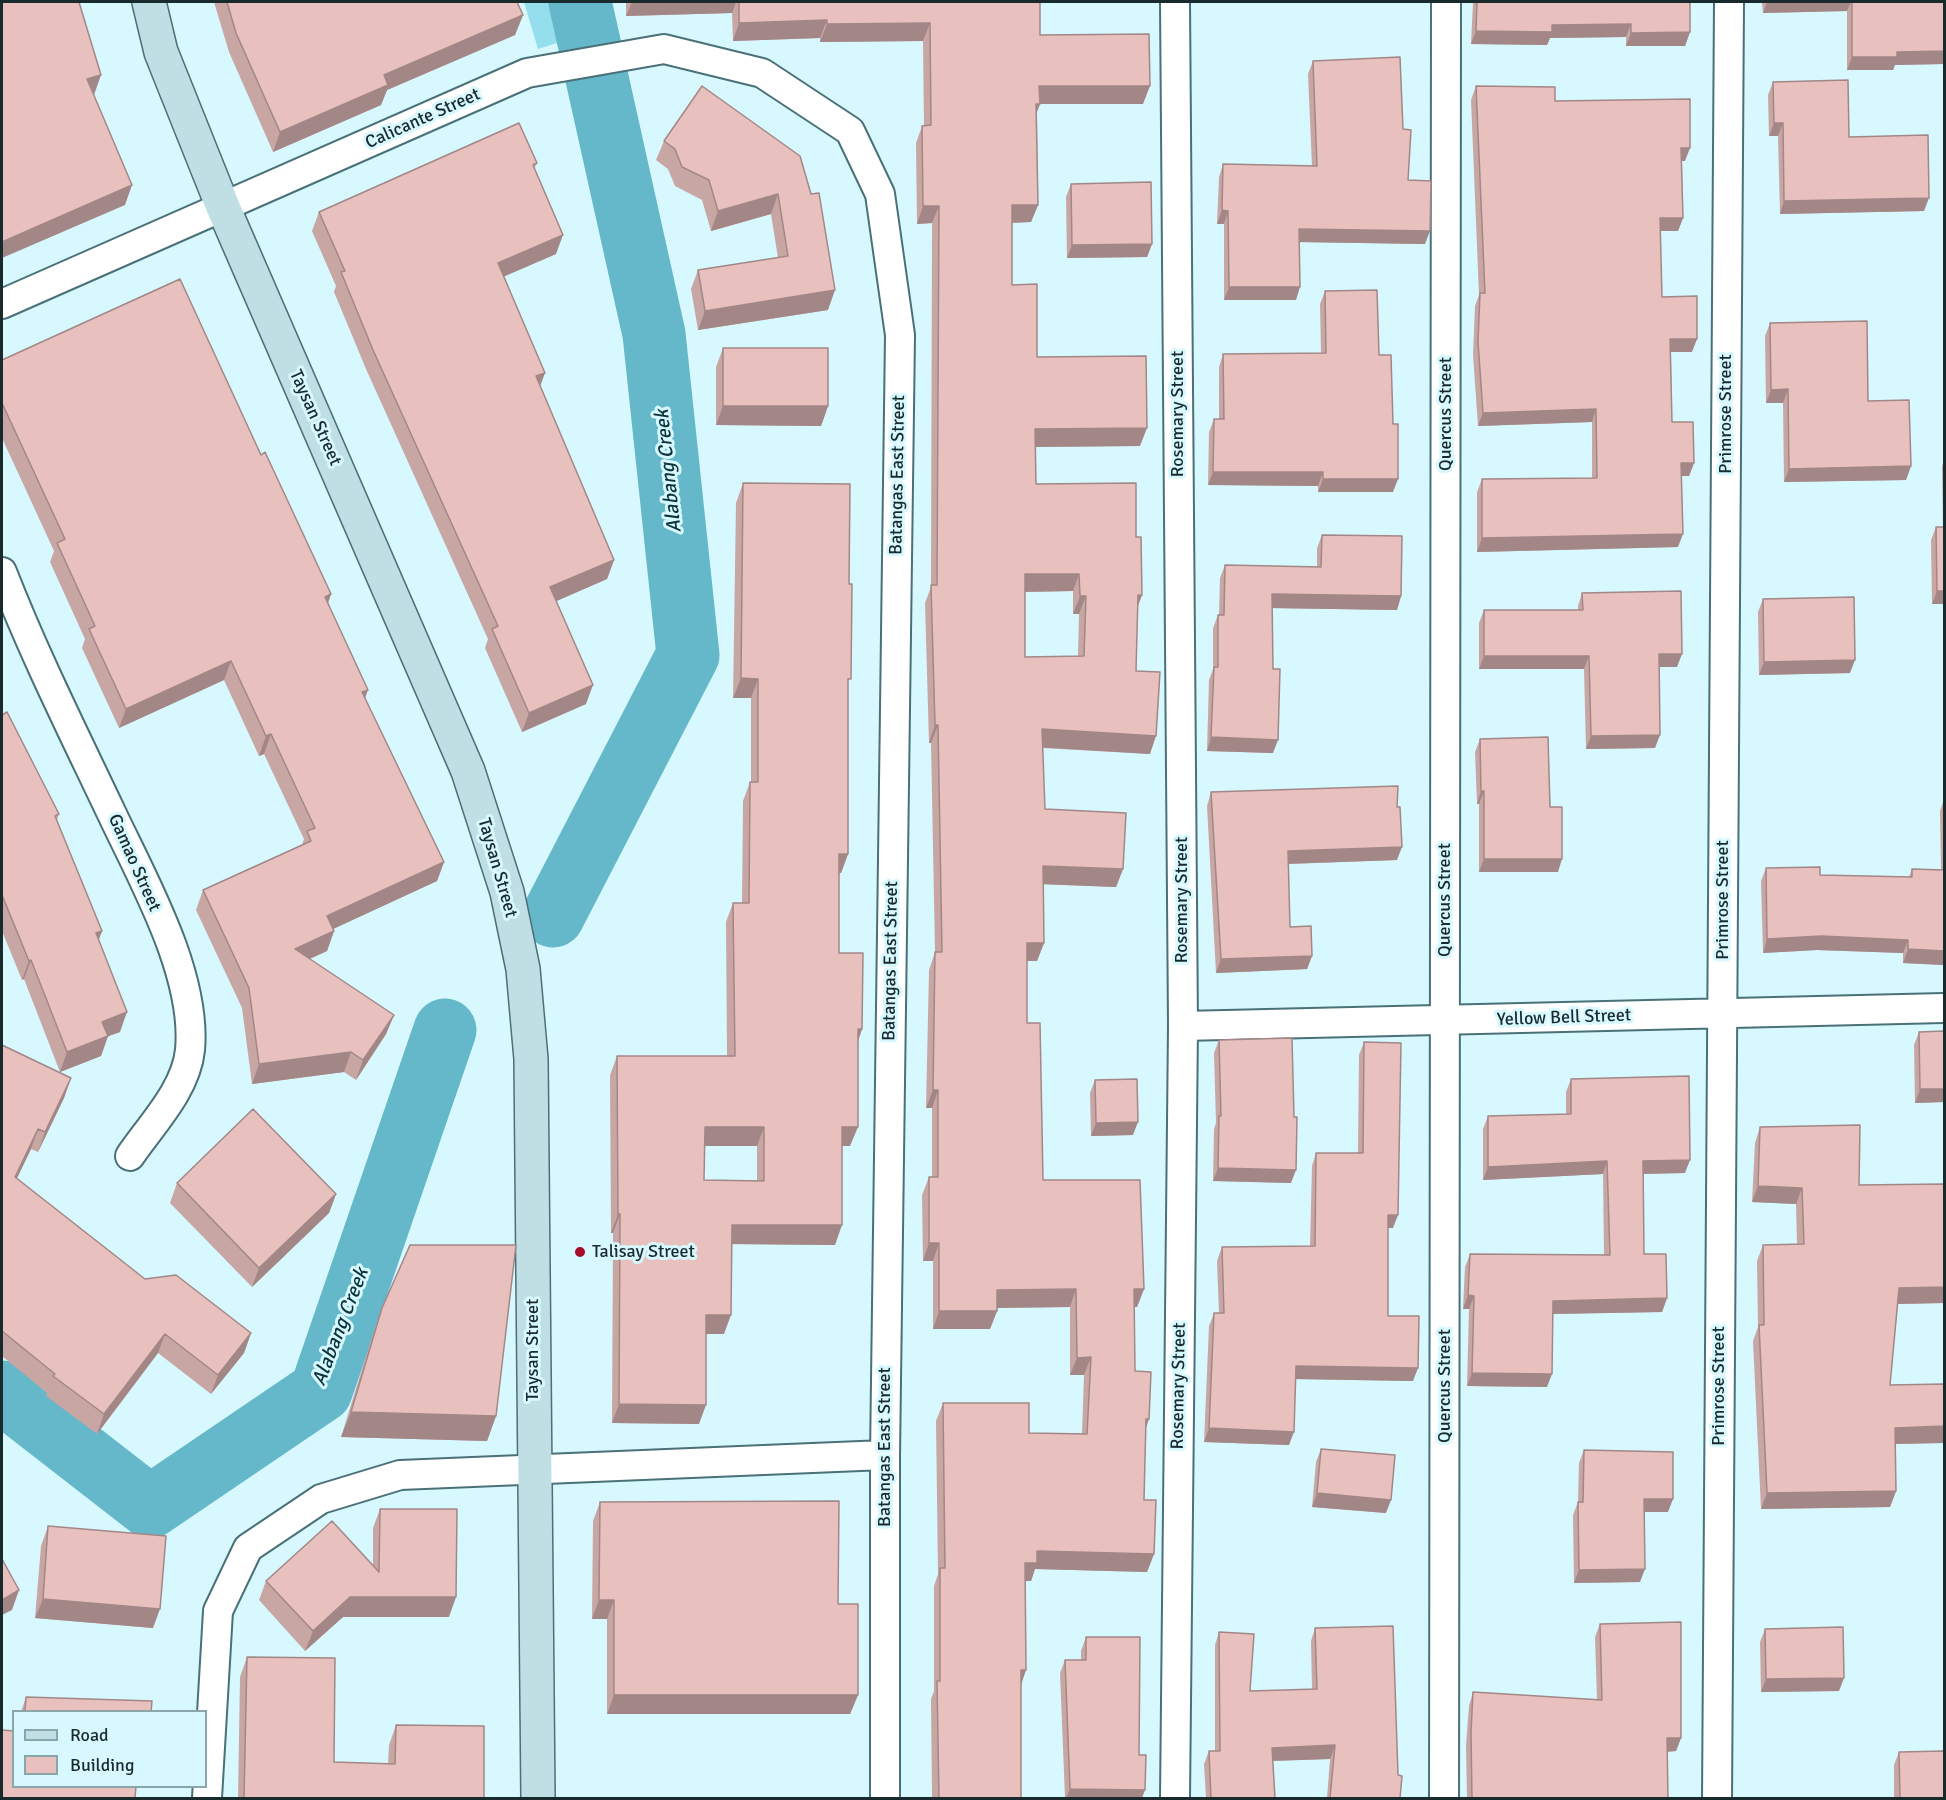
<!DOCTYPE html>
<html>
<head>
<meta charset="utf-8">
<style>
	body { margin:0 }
	#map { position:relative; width:1946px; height:1800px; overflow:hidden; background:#d7f8ff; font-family:Signika,sans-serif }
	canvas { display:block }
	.frame { position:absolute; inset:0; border:3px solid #192a2d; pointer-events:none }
	.legend { position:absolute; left:12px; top:1710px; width:195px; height:78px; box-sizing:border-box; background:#d7f8ff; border:2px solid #8ba6ab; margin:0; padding:8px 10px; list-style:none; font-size:18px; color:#192a2d }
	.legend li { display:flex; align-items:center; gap:12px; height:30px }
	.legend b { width:30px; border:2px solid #8ba6ab }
</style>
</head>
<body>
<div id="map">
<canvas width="1946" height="1800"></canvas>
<div class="frame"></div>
<ul class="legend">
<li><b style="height:8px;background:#bfdfe5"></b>Road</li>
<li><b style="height:16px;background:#e8c1bf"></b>Building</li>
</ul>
</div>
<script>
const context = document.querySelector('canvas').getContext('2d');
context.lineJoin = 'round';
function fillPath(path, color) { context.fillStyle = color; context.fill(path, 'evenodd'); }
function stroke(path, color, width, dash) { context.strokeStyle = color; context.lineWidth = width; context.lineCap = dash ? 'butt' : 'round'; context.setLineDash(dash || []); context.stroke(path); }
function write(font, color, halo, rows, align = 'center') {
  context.font = font + ' Signika,sans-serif'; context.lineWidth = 6; context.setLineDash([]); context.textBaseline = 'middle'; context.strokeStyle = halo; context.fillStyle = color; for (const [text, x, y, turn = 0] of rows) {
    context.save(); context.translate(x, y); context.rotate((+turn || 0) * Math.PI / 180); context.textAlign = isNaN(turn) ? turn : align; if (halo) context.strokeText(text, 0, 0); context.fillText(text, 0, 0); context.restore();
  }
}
fillPath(new Path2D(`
	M524,2h45l10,34 -41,13z`), '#94deee');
stroke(new Path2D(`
	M553,916l135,-261 -34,-321 -74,-332
	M2,1392l148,115 171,-116 124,-361`), '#65b8c9', 63);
const street = new Path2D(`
	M2,304l525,-231 137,-24 98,24 88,58 30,63 20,141 -15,1120v343
	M2,572c32,82 71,160 109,240 32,68 86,162 79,238 -4,40 -39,75 -60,106
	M1183,1026l761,-18
	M207,1798l11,-187 30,-63 73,-49 79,-24 485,-20
	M1175,1798l8,-772 -8,-1024
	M1444,1798l2,-1796
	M1717,1798l12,-1796`);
const secondary = new Path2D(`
	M149,2l12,50 62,155 245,564 39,121 16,77 8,90 7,739`);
stroke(street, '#4a7078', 32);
stroke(secondary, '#4a7078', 36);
stroke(street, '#fff', 28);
stroke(secondary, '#bfdfe5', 33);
fillPath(new Path2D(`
	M214,2h303l6,13 -8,20 -128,55 -6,15 -108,47 -44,-100z
	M626,2h414v33l103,69h-103l-3,8 1,93 -7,17 -19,1v62l25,72 103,89 -105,1 1,37 100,53 6,58 -4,11 -2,65 14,83 -108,-6 3,61 78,60 -7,18 -73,-3 1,59 -7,18h-10v62l16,157 101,109 -7,18h-3l1,64 10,59 -1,70 10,54 -7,18 -112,-3 -4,12h-6l-4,102v115h-89l-1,-99 3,-8v-105l4,-12 -2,-153 7,-18 86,30 53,1 2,-59h-14v-68l-73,1v3l-7,18h-57v-68h-10l-1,-66 7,-18h3v-69h-6l3,-138 6,-18 -4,-209h-2l-4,-140 6,-16 1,-364 -15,1 -1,-81 6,-17h2l-1,-85 -103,1v-4l-87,3 -1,-28 -106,3zM1073,591v23h6l-1,42 -53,1v-65z
	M1473,2h217v30l-5,14h-59v-9l-76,1 -3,7 -76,-1z
	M1762,2h182v62l-49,1 -2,5h-46v-59l-84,2z
	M1313,61l90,68 5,51 17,64 -125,-2 -4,58h-72v-76h-7l2,-47 4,-13 89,2 -4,-92z
	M1773,82l151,129 -144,3 -2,-78h-9l-1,-41z
	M1476,86l79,15 130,60h-3l1,57 -5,13h-18l2,66 30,55h-21l1,70 22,41 -5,13h-7l-4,71 -201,5v-60l5,-13 110,-1v-56l-114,4 -5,-71 2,-49 4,-11 -8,-195z
	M664,141l136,15 28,154 -130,20 -7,-41 7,-19 80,-12 -7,-44 -60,17 -9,-31 -27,-14 -7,-17 -12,-9z
	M537,163l-3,6 22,85 -53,23 37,109 74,174 -7,19 -51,22 30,103 -64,28 -37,-84 3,-9 -122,-270 -32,-77 2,-6 -24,-55 7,-19z
	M1071,184l81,60 -5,13 -80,1 -1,-61z
	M1325,291l54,64 14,137h-75v-6l-110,-1 1,-53 5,-13h5v-52l4,-13 98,-1 -1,-49z
	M1770,323l98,78 43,65 -5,14 -122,2 -1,-79h-17l-1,-67z
	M723,348l105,58 -7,20 -105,-1v-58z
	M2,360l259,95 70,139 -3,10 37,94 79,164 -7,19 -104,48 1,2 -7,20 -18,8 85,56 -8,19 -30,46 -12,-8 -92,12 -10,-76 -46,-98 7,-20 99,-45 2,-6 -40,-85 -5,2 -35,-76 -105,48 -37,-80 3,-9 -35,-77 4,-11 -52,-113z
	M1944,460v144h-12l-1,-64 5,-13h7l-1,-61z
	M743,483l105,205v166l-7,19h-2v80l23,76 -4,13 -8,104h-8l-7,99 -103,-1 -8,90h-18l-7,90 -87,-1 1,-190h-2l-1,-158 7,-19h110l-1,-134 7,-19h9l1,-102 7,-19h1v-84h-18l3,-195zM705,1146h52v35l-53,-1z
	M1322,535l79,61 -4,14 -125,-2 1,145 -66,-2 2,-71 4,-11v-41l5,-13h1l1,-37 5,-13 92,2v-19z
	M1582,593l95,74h-18l-4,81 -69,1 -2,-80h-105v-46l5,-13h94v-4z
	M1763,599l87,74 -91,2 -1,-63z
	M2,715l57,99 -2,6 45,111 -4,10 22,91 -12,4 -7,20 -41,16 -36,-93 -2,1 -20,-49z
	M1480,739l78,133h-79v-68h-2l-2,-52z
	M1211,792l186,15v53l-109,4 2,63 22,29 -5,13 -91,4 -9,-167z
	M1944,799v166l-41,-2v-10l-86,-3 -54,3 -2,-72 5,-13 54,7 89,2 3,-8 29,1 -1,-59z
	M1944,1031v71l-29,1 -1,-58 5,-13z
	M1219,1040l72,143 -78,-2 1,-52 2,-6 -2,-70z
	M1364,1042l29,186h-5v88l25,65 -117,-2 -7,66 -85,-3 5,-116 5,-13h5l-2,-52 5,-14 88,-1 2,-80 4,-13h42l1,-98z
	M2,1045l69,33 -7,20 -26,54 -7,-3 -14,29 128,101 106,54 -7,20 -33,41 -53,-41 -61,81 -51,-38 1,-3 -45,-37z
	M1571,1079l114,94 -42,1 1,80 23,44 -5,14 -109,2 -6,73 -80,-1 2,-77h-6l2,-42 5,-13 134,1 -1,-81 -120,6v-51l5,-13 78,-2v-22z
	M1095,1080l38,55 -42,1 -1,-43z
	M1760,1127l99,58 85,-1v119l-46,1 -8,81 54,-1v59l-49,1 1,47 -6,16 -129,2 -8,-168 5,-14 -1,-66 6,-16 34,-1 -1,-40 -44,-2 3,-59z
	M177,1183l159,11 -7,19 -77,74 -82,-84z
	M382,1308l114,108 -9,25 -146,-4 32,-103z
	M1321,1449l65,64 -74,-6 4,-45z
	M1584,1450l84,62h-24l-4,70 -66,1 -1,-68 5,-13 1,-39z
	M600,1502l238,102 20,91 -8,19h-243v-95h-15l1,-98z
	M380,1509l69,108h-106l-38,34 -46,-51 7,-19 107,-16v-37z
	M48,1526l105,102 -118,-10 6,-72z
	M1600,1624l81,114 -5,13 -9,1 1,46h-201l-1,-53 3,-39 4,-14 124,8 -2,-63z
	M1315,1628l83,147 2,23h-73l3,-39 -57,2 2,37h-69l-2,-34 5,-13h6v-106l4,-13 31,59 62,-2 -1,-48z
	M1765,1629l74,62 -78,1 -1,-50z
	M1086,1637l53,118 3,43h-77l-5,-125 5,-13h16v-9z
	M247,1657l87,105 54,2 1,-19 7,-20 88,73h-246l2,-121z
	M26,1697l125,15h-130z
	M1899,1752l45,46h-50v-33z`), '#c8a6a4');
fillPath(new Path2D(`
	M632,2h104l-4,11 -106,3z
	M1767,2h84l-4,9 -84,2z
	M523,15l-8,20 -128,55 -6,15 -108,47 7,-20 104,-57z
	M827,20l-7,18 -87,3 6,-18z
	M930,23l-7,18 -103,1 7,-18z
	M1631,24l-5,13 -76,1 -3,7 -76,-1 5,-13 76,-6z
	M1690,32l-5,14h-59l5,-13z
	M1944,51v13l-49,1 -2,5h-46l5,-13 45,-5z
	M101,75l-7,20 -7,-16z
	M1039,86h111l-7,18h-103l-7,18z
	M1774,123h9l-5,13h-9z
	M1681,148h9l-5,13h-9z
	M132,185l-7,20 -123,53v-16z
	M778,194l-7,20 -60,17 7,-20z
	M1929,198l-5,13 -144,3 4,-13z
	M1012,205h26l-7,17 -26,1z
	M923,206h16l-7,17 -15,1z
	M1222,210l6,1 -4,13h-7z
	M1660,218h23l-5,13h-23z
	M1299,229l131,2 -5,13 -131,-2z
	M563,235l-7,19 -65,28 7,-19z
	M1152,244l-5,13 -80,1 5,-13z
	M1229,287h71l-4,13h-72z
	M835,290l-7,20 -130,20 7,-19z
	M1670,339h27l-5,13h-26z
	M545,373l-7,19 -2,-16z
	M1788,389l-5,14h-17l5,-13z
	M723,406h105l-7,20 -105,-1z
	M1596,409l-4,13 -114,4 5,-13z
	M1147,428l-7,18 -111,1 6,-18z
	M1681,463h13l-5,13h-12z
	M1911,466l-5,14 -122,2 5,-13z
	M1213,472h110l-5,14 -110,-1z
	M1323,479h75l-5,13h-75z
	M1683,534l-5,13 -201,5 5,-14z
	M614,560l-7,19 -64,28 7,-20z
	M1025,574h54l-6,17 -55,1z
	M1937,591h7v13h-12z
	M331,594l-7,20 1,-17z
	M1272,594l129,2 -4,14 -130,-2z
	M1138,595h4l-7,18z
	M1080,596h6l-7,18h-6z
	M1659,654h23l-5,13h-23z
	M1484,656h105l-5,13h-105z
	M1855,660l-5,13 -91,2 5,-13z
	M231,661l-7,19 -105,48 7,-19z
	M741,678l17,1 -7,19h-18z
	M593,685l-7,19 -64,28 7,-19z
	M368,690l-7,19 1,-17z
	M935,725h3l-7,18h-2z
	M1042,729l114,7 -6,18 -115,-7z
	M271,734l-7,20 -5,2 7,-20z
	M1660,735l-5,13 -69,1 5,-13z
	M1211,737l67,3 -5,13 -66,-2z
	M1481,791h3l-5,13h-2z
	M1402,847l-5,13 -114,4 5,-13z
	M839,854h9l-7,19h-9z
	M1484,859h78l-4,13h-79z
	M444,862l-7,19 -117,54 7,-19z
	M1043,866l80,3 -7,18 -79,-3z
	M102,931l-7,19 1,-17z
	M334,931l-7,20 -39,18 7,-20z
	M1821,936l87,4 -5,13 -86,-3 -54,3 4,-14z
	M1027,943h17l-7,18h-16z
	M1908,949l36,2v14l-41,-2z
	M1312,956l-5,13 -91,4 5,-14z
	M31,960l-7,19 -2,1 7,-19z
	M127,1012l-7,20 -25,9 7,-19z
	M394,1015l-8,19 -30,46 7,-20z
	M858,1029h4l-7,20z
	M108,1036l-7,20 -41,16 7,-20z
	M351,1052l-7,20 -92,12 7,-20z
	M71,1078l-7,20 -26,54 7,-20z
	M1920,1089h24v13l-29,1z
	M933,1090h5l-6,18h-6z
	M1138,1122l-5,13 -42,1 5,-13z
	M705,1127h59l-7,19h-59z
	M842,1127h16l-8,19h-15z
	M38,1129l-7,20 -23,48 7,-20z
	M1690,1160l-5,13 -47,1 5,-13z
	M1607,1161l-4,13 -120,6 5,-13z
	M1218,1168l78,2 -5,13 -78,-2z
	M1758,1186l44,2 -6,16 -44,-2z
	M336,1194l-7,19 -77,74 7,-19z
	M618,1214h2l-7,19h-2z
	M1388,1215h10l-5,13h-9z
	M732,1225h110l-7,20 -110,-1z
	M929,1243h10l-6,18h-10z
	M1944,1287v16l-51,1 6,-16z
	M1076,1289l-6,18 -80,1 7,-18z
	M1134,1289h10l-7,18h-9z
	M1468,1295l6,1 -5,13h-6z
	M1667,1298l-5,14 -114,2 5,-13z
	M939,1311h58l-7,18h-57z
	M706,1315h25l-7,19h-25z
	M251,1333l-7,20 -33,41 7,-19z
	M165,1334l-7,19 -61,81 7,-20z
	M1091,1357l-7,18h-14l7,-17z
	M1296,1366l122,2 -5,13 -121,-2z
	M1472,1373l80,1 -5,13 -80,-1z
	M619,1404l87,1 -7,19 -87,-1z
	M351,1412l145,4 -9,25 -146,-4z
	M1146,1419h3l-6,18z
	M1944,1426v17l-55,1 6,-16z
	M1209,1428l85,4 -5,13 -85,-3z
	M1896,1491l-6,16 -129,2 6,-16z
	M1317,1493l74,7 -5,13 -74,-6z
	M1644,1499h29l-5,13h-29z
	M1037,1551l117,3 -7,18 -112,-3 -4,12h-12l6,-18z
	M1645,1569l-5,13 -66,1 5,-13z
	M19,1590l-7,20 -10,5v-15z
	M350,1597h106l-7,20h-106l-38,34 8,-20z
	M43,1599l117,10 -7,19 -118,-10z
	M599,1600h15l-7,19h-15z
	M1021,1670h5l-6,18z
	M1844,1678l-5,13 -78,1 5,-13z
	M614,1695h244l-8,19h-243z
	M1667,1738h14l-5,13 -14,1z
	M1335,1745l-5,14 -63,2 5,-13z
	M1070,1789l75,1 -3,8h-76z`), '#a28786');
const building = new Path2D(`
	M2,2h77l22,73 -14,4 45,106 -130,57z
	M227,2h290l6,13 -139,60 4,10 -108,47 -44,-99z
	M739,2h301v33l109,-1 1,52h-111l1,18h-4l2,101h-26v80l25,-1v73l109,-1 1,72 -112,1 1,55 100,-1v54h5l1,58h-4l-2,76 24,1 -4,64 -114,-7 3,80 81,4 -3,56 -80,-3 1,77h-17v80h13l3,157h97l4,109h-10l1,82 16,1 -2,47h-3l-2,81h12l-2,54 -117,-3v12h-12l1,107h-5v128h-82l-2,-117h3v-113h5l-2,-165h86v30l58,1 4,-77 -14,1 -1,-69 -79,1v21h-58v-68h-10v-66h9v-87h-5l2,-138h7l-4,-227h-3l-4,-140h6l2,-379h-16l-1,-80 9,-1 -1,-102 -103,1v-4l-88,3zM1025,574h54l1,22h6l-2,60 -59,1z
	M1477,2h213v30l-59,1v-9l-79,1v7l-76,-1z
	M1852,2h92v49l-47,1v5h-45z
	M1400,57l3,72 8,1 -3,50 23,1 -1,50 -131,-2 1,58h-71l-1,-76 -6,-1 1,-46 94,2 -4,-105z
	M1848,80l1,57 79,-2 1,63 -145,3 -1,-78h-9l-1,-41z
	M702,86l98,70 11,38 8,-1 16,97 -130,21 -7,-41 90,-14 -10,-62 -60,17 -9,-31 -27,-13 -7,-18 -11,-8z
	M1476,86l79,1v14l135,-2v49h-9l2,70h-23l2,79 35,-1v43h-27l2,83h21l1,41h-13l2,71 -201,4v-59l115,-1 -1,-69 -113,4 -5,-71 2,-49h5z
	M519,123l18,40 -4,2 30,70 -65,28 47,110 -9,3 78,184 -64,27 43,98 -64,28 -37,-84 6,-3 -125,-276 -32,-78 4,-1 -26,-59z
	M1151,182l1,62 -80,1 -1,-61z
	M180,279l81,176 4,-3 66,142 -6,3 43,93 -6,2 82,170 -117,54 7,15 -39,18 99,66 -31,45 -12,-8 -92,12 -10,-76 -46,-98 108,-49 -4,-10 8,-3 -44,-94 -5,2 -35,-75 -105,48 -37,-80 6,-3 -38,-83 8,-4 -63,-136v-43z
	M1377,290l2,65h12l2,69h5v55h-75v-7h-110l1,-53h10l-1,-65 103,-1 -1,-62z
	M1867,321l1,80 41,-1 2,66 -122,3 -1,-80 -17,1 -1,-67z
	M723,348h105v58h-105z
	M743,483l107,1 -1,100h3l-1,95h-3v175h-9v99h24l-1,76h-4v98h-16v98h-110l-1,90h-25v90l-87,-1 1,-190h-2l-1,-158h118l-2,-153h16l1,-121h8v-103l-17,-1zM705,1127h59v54l-60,-1z
	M1936,527h8v64h-7z
	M1322,535l80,1 -1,60 -129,-2 1,75h7l-2,71 -67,-3 3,-70h4v-52h6l1,-50 96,2z
	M1681,591l1,63h-23l1,81 -69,1 -2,-80h-105v-46h99l-1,-17z
	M1854,597l1,63 -91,2 -1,-63z
	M7,712l52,102 -4,2 47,115 -6,2 31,79 -25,10 6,14 -41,16 -36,-92 -2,1 -27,-66v-180z
	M1548,737l2,70h12v52h-78v-68h-3l-1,-52z
	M1398,786l-1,21h3l2,40 -114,4 2,76 21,-1 1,30 -91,3 -10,-167z
	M1820,867v8l92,2v-8l32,1v81l-36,-2v-9l-87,-4 -54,3 -1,-71z
	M1944,1031v58h-24l-1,-57z
	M1292,1038l2,79h3l-1,53 -78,-2 1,-52h2l-2,-76z
	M1364,1042l37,1 -3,172h-10v101h31l-1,52 -122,-2 -2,66 -85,-4 5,-115h10l-2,-66 93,-1 1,-93h47z
	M2,1045l69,33 -26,54 -7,-3 -23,48 130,102 31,-4 75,58 -33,42 -53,-41 -61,80 -51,-38 2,-2 -53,-43z
	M1689,1076l1,84 -47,1 1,93h22l1,44 -114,3 -1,73 -80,-1 2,-77 -6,-1 2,-41 140,1 -3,-94 -119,6v-51l83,-2v-35z
	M1137,1079l1,43 -42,1 -1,-43z
	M253,1109l83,85 -77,74 -82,-85z
	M1860,1125l-1,60 85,-1v103l-45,1 -9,97 54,-1v42l-49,2 1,63 -129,2 -8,-168h5l-1,-80 41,-1 -2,-56 -44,-2 2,-59z
	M410,1245h106l-20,171 -145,-4 31,-104z
	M1321,1449l74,6 -4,45 -74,-7z
	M1584,1450l89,2v47h-29l1,70 -66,1 -1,-68h5z
	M839,1501l-1,103h20v91h-244v-95h-15l1,-98z
	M380,1509h77l-1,88h-106l-37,34 -47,-50 66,-60 47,51z
	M48,1526l118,10 -6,73 -117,-10z
	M2,1559l17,31 -17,10z
	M1681,1622v116h-14l1,60h-196l-1,-66 2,-40 129,8 -2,-76z
	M1393,1626l5,149 4,1 -2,22h-70l5,-53 -63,3 3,50h-64l-2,-47h11l-1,-119 35,2 -4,57 67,-2 -2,-61z
	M1843,1627l1,51 -78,1 -1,-50z
	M1086,1637h54l-1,118h7l-1,35 -75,-1 -5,-129h21z
	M247,1657l88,1 -1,104 61,2 1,-39 88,1v72h-240z
	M26,1697l126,4 -1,11h-126z
	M2,1730l12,1v55h122l-1,12h-133z
	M1944,1751v47h-44l-1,-46z`);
fillPath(building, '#e8c1bf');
stroke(building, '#a28786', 1.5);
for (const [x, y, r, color] of [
	[580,1252,6,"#a60c29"]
]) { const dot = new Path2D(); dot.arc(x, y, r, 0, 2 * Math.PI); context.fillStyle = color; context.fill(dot); stroke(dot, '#d7f8ff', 2); }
write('18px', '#192a2d', '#d7f8ff', [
	["Calicante Street",423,119,-24],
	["Rosemary Street",1178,414,-90],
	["Quercus Street",1446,414,-90],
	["Primrose Street",1726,414,-90],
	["Taysan Street",315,418,66],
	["Batangas East Street",898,475,-89],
	["Gamao Street",134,863,66],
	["Taysan Street",497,868,74],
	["Rosemary Street",1182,900,-90],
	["Quercus Street",1445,900,-90],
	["Primrose Street",1723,900,-90],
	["Batangas East Street",891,961,-89],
	["Yellow Bell Street",1564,1018,-2],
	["Taysan Street",533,1350,-90],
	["Rosemary Street",1179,1386,-89],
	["Quercus Street",1445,1386,-90],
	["Primrose Street",1719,1386,-90],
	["Batangas East Street",885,1447,-90]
]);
write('18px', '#192a2d', '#d7f8ff', [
	["Talisay Street",592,1252]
], 'left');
write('italic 20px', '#0a333b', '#d7f8ff', [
	["Alabang Creek",669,471,-96],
	["Alabang Creek",341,1327,-69]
]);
</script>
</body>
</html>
